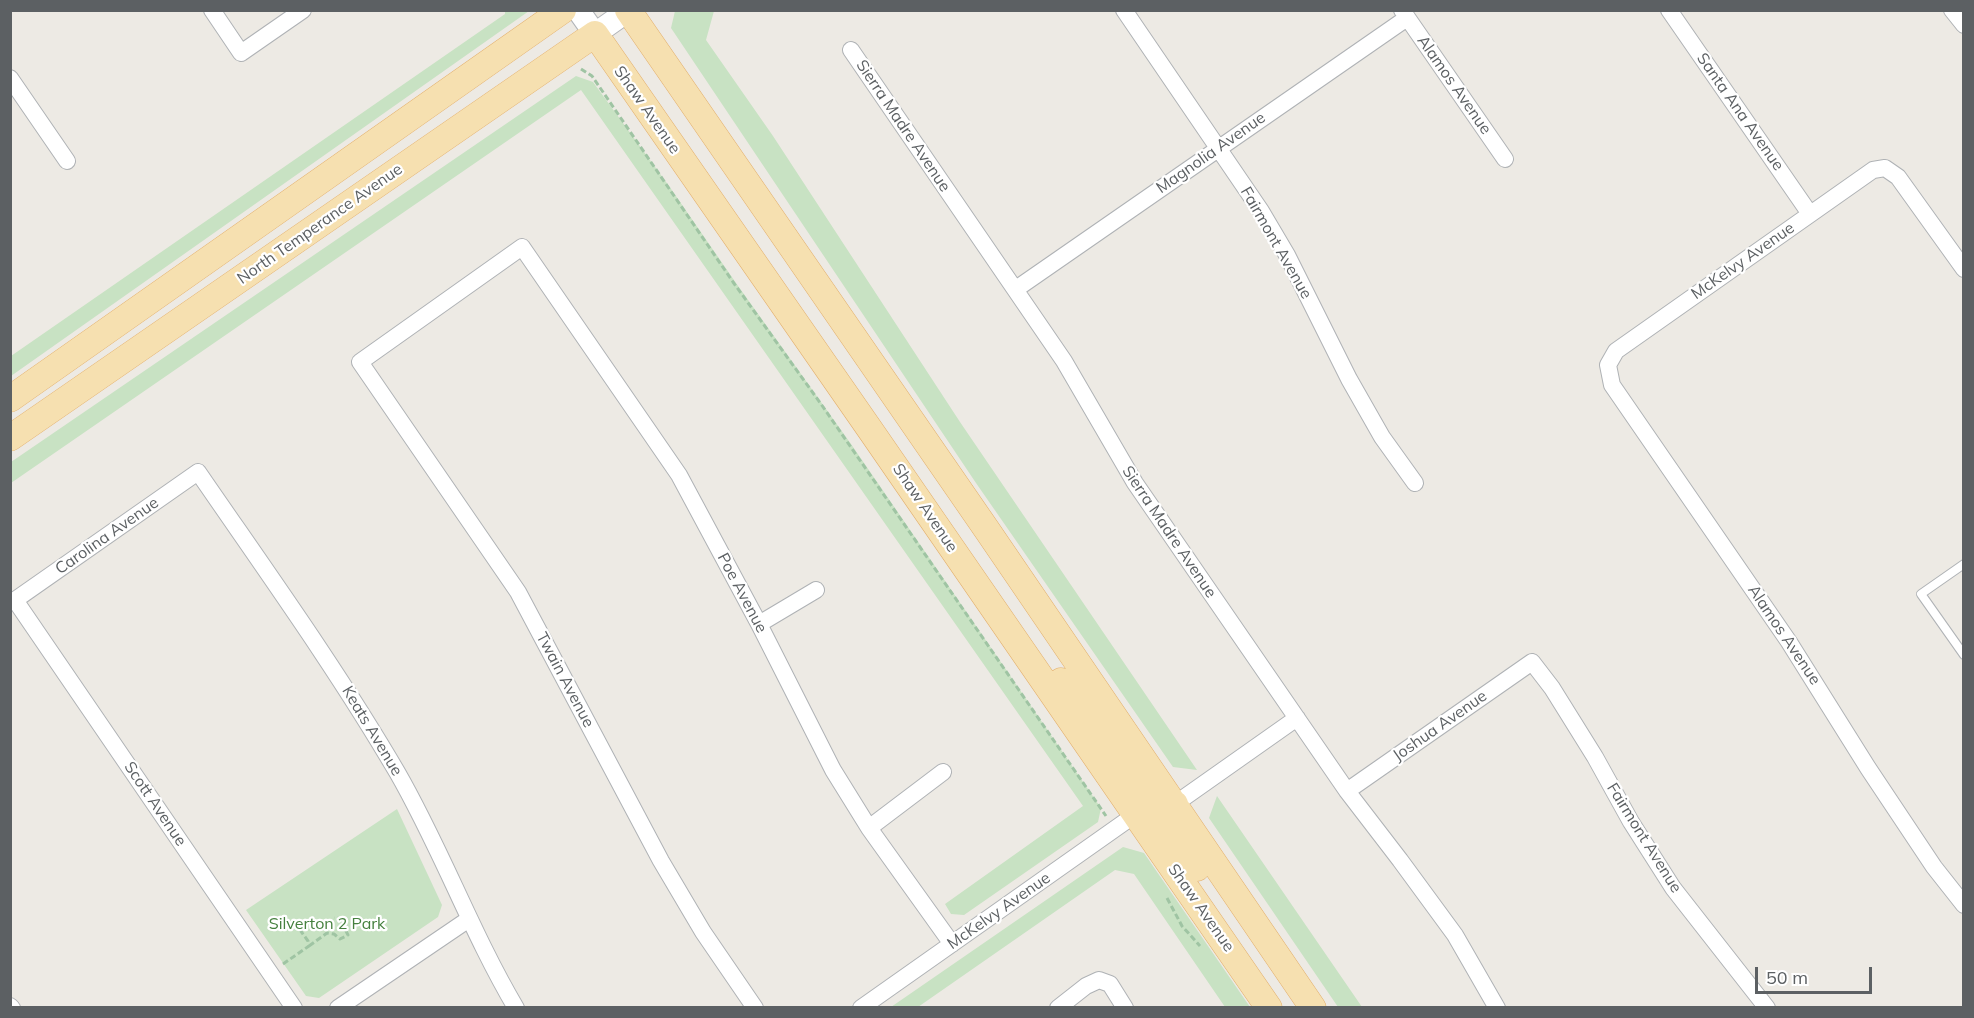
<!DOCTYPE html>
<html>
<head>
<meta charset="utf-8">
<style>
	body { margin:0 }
	#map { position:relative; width:1974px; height:1018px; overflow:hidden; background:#edeae4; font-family:Mulish,sans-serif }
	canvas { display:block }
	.frame { position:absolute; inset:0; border:12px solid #5c6063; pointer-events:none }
	.scale { position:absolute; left:1755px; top:967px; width:117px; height:27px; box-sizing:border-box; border:3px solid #5c6063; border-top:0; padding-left:8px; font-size:18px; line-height:21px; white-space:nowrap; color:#5c6063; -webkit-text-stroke:4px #fff; paint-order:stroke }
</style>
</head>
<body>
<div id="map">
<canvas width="1974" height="1018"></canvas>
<div class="frame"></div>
<div class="scale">50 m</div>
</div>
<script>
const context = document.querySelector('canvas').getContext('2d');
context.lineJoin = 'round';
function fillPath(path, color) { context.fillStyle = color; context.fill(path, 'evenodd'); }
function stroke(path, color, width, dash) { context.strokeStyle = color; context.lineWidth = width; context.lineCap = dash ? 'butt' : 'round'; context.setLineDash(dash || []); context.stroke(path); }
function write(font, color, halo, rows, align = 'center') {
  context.font = font + ' Mulish,sans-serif'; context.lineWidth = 4.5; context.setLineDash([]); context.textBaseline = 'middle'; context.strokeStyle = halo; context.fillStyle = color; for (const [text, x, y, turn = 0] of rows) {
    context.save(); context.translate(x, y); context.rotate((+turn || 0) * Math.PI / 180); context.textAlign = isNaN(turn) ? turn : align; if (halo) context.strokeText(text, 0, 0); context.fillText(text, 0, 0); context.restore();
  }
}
fillPath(new Path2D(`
	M505,11h24l-518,365v-20l494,-342z
	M675,11h39l-8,29 67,96 187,286 237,348 -24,-3 -197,-284 -305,-455z
	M576,76l17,6 76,104 67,97 115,161 250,364 -3,14 -134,93 -13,-1 -6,-10 138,-98 -502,-716 -570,393v-21z
	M1217,796l145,211h-24l-129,-189z
	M397,809l45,96 -4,12 -119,81 -13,-2 -60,-86z
	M1123,847l21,6 106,154h-25l-91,-133 -19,-4 -197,137h-27z`), '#c8e2c3');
const service = new Path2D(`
	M1964,564l-43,30 43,61`);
const minor = new Path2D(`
	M212,10l29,43 62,-43
	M1124,10l137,201 26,44 62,124 33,58 33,46
	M1402,10l103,149
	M1669,10l141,204
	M1952,10l12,15
	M851,50l213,311 71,122 212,308 53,69 55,75 42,73
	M10,78l57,83
	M1964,269l-66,-92 -13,-9 -12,2 -257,181 -8,14 4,20 177,257 79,126 66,99 30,38
	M1016,289l391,-271
	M759,624l57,-34
	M1347,791l185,-129 20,26 43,69 36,65 42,66 94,120
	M1175,804l122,-86
	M869,828l74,-56
	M10,1006l2,2
	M294,1008l-279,-408 183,-128c68,99 138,196 199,300 44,76 74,160 119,236
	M338,1008l131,-89
	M755,1008l-52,-76 -42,-71 -143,-269 -158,-230 162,-115 157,228 80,149 74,146 36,58 83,116
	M861,1008l275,-194
	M1058,1008l28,-22 13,-6 11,4 15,24`);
const secondary = new Path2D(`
	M578,10l17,24 34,-24`);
const primary = new Path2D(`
	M628,10l359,520 326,478
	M10,399l553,-389
	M10,438l585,-404c226,324 450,648 674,974
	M1061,681l14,13 65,94 18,13 17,3
	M1136,814l8,-3 15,5 7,6 31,46`);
stroke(service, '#afb2b5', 10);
stroke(minor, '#afb2b5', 18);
stroke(secondary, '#b1b4b8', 24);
stroke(primary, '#e2ad69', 27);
stroke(new Path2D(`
	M581,69l11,7 141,206 88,122 285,412
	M1167,898l15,28 18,20
	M309,946l18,-13 7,1 6,5 8,-4 -5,-10v-6l-9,-1
	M283,964l26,-18 -1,-5 -13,-18`), '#9fc4a3', 3, [6, 3]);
stroke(service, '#fff', 8);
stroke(minor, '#fff', 16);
stroke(secondary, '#fff', 22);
stroke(primary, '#f6e0b0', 26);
write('16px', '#5c6063', '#fff', [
	["Alamos Avenue",1454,85,55],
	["Shaw Avenue",647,110,55],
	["Santa Ana Avenue",1740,112,55],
	["Sierra Madre Avenue",903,126,56],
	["Magnolia Avenue",1211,153,-35],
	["North Temperance Avenue",320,224,-35],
	["Fairmont Avenue",1276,243,60],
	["McKelvy Avenue",1743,261,-35],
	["Shaw Avenue",925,508,56],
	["Sierra Madre Avenue",1169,532,56],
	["Carolina Avenue",107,536,-35],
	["Poe Avenue",742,593,62],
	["Alamos Avenue",1784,635,56],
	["Twain Avenue",565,680,62],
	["Joshua Avenue",1440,726,-35],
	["Keats Avenue",372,731,59],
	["Scott Avenue",155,804,56],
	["Fairmont Avenue",1644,838,58],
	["Shaw Avenue",1201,908,55],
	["McKelvy Avenue",999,911,-35]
]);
write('16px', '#45803e', '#fff', [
	["Silverton 2 Park",327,924]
]);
</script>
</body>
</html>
